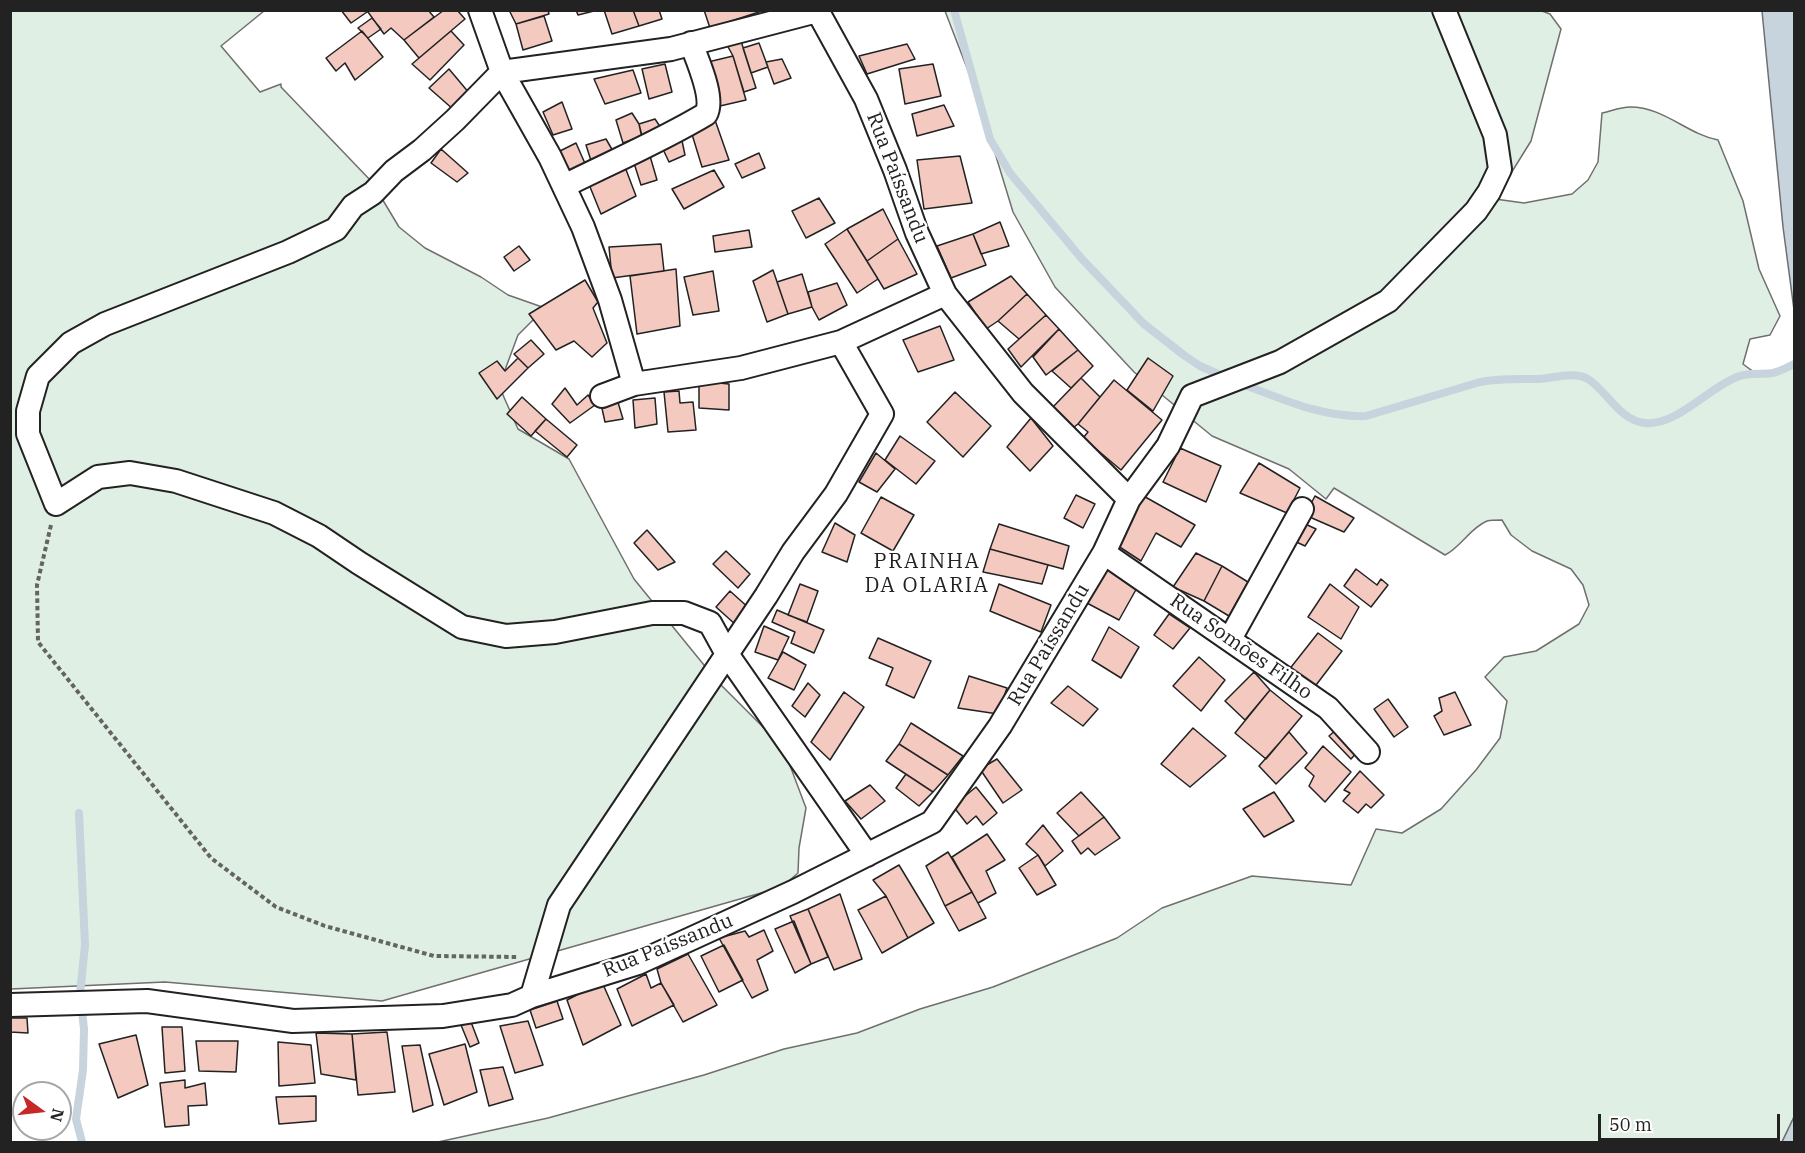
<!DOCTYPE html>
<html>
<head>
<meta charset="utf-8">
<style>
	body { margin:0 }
	#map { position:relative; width:1805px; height:1153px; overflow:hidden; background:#fff; font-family:"IBM Plex Serif",serif }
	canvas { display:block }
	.frame { position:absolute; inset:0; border:12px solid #222; pointer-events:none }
	.north { position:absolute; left:12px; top:1081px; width:60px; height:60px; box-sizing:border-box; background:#fff; border:2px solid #a7a7a7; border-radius:50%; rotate:105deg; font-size:16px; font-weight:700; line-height:24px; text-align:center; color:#222 }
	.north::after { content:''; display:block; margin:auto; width:21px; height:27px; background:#c62828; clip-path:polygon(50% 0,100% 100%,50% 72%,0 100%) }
	.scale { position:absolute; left:1598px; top:1114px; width:182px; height:27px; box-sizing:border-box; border:3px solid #222; border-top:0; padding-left:8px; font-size:18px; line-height:21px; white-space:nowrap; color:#222; -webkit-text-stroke:4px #fff; paint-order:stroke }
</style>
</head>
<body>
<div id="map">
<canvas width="1805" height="1153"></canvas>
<div class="frame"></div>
<div class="north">N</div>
<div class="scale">50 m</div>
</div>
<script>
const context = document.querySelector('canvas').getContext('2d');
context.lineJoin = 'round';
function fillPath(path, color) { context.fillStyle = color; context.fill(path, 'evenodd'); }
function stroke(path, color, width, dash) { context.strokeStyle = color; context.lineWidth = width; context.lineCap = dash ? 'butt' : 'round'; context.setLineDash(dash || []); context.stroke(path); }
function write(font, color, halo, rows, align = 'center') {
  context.font = font + ' "IBM Plex Serif",serif'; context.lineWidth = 4.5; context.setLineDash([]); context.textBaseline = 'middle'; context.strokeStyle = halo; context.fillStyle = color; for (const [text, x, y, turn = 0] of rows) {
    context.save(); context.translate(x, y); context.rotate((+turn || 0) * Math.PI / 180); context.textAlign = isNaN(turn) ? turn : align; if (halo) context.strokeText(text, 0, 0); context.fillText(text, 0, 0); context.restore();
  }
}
const green = new Path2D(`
	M11,11h253l-43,35 39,46 21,-8v3l91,95 27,45 26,21 56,29 27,18 37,13 -27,27 -19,51 19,43 51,30 65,120 83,102 66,66 23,61 -7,40 -1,25 -16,14 -400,114 -217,-19 -154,7z
	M945,11h597l8,3 11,15 -30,112 -36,58 29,4 48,-9 16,-14 10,-18 4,-49c9,-2 19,-6 28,-6 34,0 57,27 88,33l25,61 16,68 21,47 -10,19 -20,4 -7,25c19,16 33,16 51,-2v755l-12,25h-1344l110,-24 156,-43 80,-26 73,-16 63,-24 73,-22 124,-49 45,-30 90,-32 99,9 25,-56 26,4 39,-24 35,-39 24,-32 7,-37 -22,-24 19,-20 32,-6 43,-27 10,-19 -6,-20 -12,-16 -39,-18 -21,-16 -9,-15c-4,0 -11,0 -15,1 -17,7 -26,26 -42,34l-111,-67 -8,11 -37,-30 -77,-33 -78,-64 -79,-85 -42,-75 -36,-118z`);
fillPath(green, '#e0efe3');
stroke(green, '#6f6f6f', 1.5);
const water = new Path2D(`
	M1762,11h32v299l-11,-83z
	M1794,1117v25h-12z`);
fillPath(water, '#c7d3dd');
stroke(water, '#6f6f6f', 1.5);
stroke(new Path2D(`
	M954,10l36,129 20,34 72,86 62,65 41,32 15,10 25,11
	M1239,383c42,15 82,35 127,33l114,-34c19,-4 38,-3 59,-3 15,-1 35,-8 49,0 20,13 31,41 57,44 32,3 63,-35 92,-46 12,-5 24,-2 36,-4 8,-2 15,-6 21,-9
	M79,813l6,132 -5,49 4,35 -1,41 -7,49 6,23`), '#c7d3dd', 8);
const building = new Path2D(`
	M341,10h29l-19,13z
	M370,10h58l6,7 -30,23 -13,-12 -7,6 -16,-22z
	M444,10h13l8,9 -46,39 -15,-18z
	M509,10h39l1,4 -33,10z
	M576,10h22l-20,5z
	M604,10h29l6,16 -27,8z
	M633,10h26l3,9 -23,7z
	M704,10h61l-55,18z
	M544,16l8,25 -29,9 -7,-26z
	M372,18l9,11 -13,9 -10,-10z
	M362,31l21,26 -28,23 -10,-17 -9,8 -10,-13z
	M451,31l13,14 -34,35 -18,-16z
	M741,41l15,47 -12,4 -11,-36 -6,-11z
	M759,43l9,24 -17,6 -8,-25z
	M907,44l8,15 -48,15 -8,-18z
	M733,56l13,44 -26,6 -12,-44z
	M782,59l9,19 -17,6 -8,-22z
	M665,64l7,28 -23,7 -7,-30z
	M933,64l8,32 -36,8 -6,-35z
	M449,69l21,25 -16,16 -25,-22z
	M633,70l8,23 -36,11 -11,-25z
	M562,102l10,27 -19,6 -10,-23z
	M944,105l10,21 -37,10 -5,-22z
	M632,113l7,11 3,12 -19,7 -7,-23z
	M655,119l10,15 -22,9 -4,-19z
	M715,120l14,40 -27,7 -11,-36z
	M681,136l4,19 -16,7 -8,-17z
	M606,139l11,19 -24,9 -7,-22z
	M576,143l11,25 -19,6 -10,-22z
	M441,149l27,24 -11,9 -26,-19z
	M759,153l6,15 -23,10 -7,-14z
	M650,156l7,24 -16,5 -8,-25z
	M960,156l12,47 -48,6 -7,-49z
	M625,167l11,29 -35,18 -13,-32z
	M714,170l10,17 -40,22 -12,-20z
	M819,198l16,25 -29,15 -14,-27z
	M883,209l15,30 -31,22 -20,-32z
	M1000,222l9,24 -28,8 -8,-20z
	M847,229l31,50 -21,14 -32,-49z
	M749,230l3,17 -37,5 -2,-16z
	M973,234l13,31 -35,13 -14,-32z
	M898,239l19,35 -33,15 -17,-28z
	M661,244l3,27 -52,7 -3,-31z
	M519,246l11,14 -16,11 -10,-14z
	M676,269l4,57 -43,8 -7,-58z
	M773,270l15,44 -21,8 -14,-41z
	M713,271l6,40 -26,4 -9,-38z
	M802,274l10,33 -24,7 -11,-32z
	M1011,276l16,18 -29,27 -12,8 -18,-27z
	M585,280l13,22 -5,6 14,35 -15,14 -18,-16 -18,9 -27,-36z
	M837,283l10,22 -28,15 -7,-13 -4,-15z
	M1027,294l19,21 -27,24 -21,-18z
	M1046,315l13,14 -38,38 -13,-18z
	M940,326l14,34 -36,12 -15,-32z
	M1059,329l19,21 -32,25 -13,-18z
	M531,340l13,14 -16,14 -14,-14z
	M1078,350l15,16 -22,22 -19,-17z
	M518,358l10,10 -31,31 -18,-26 18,-12 8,10z
	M1148,358l25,18 -20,35 -26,-21z
	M1081,378l19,19 -22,27 -9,7 -18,-22z
	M1114,380l48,40 -41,50 -38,-32 5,-6 -10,-8z
	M699,381l30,3v26l-30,-2z
	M565,388l12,17 11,-10 7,10 -25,18 -18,-19z
	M679,391l1,12 13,-1 3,28 -28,2 -4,-40z
	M955,392l36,34 -28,31 -36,-35z
	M522,397l24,22 -15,17 -24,-22z
	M655,398l2,26 -22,4 -2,-28z
	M617,399l6,20 -18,3 -4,-18z
	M1031,418l22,28 -23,25 -23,-24z
	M546,419l31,26 -10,12 -32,-26z
	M900,436l35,25 -19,23 -31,-24z
	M1180,448l41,18 -15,36 -43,-20z
	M876,453l19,16 -18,23 -18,-10z
	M1259,463l41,25 -13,25 -47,-20z
	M1140,494l55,31 -14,22 -25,-14 -15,28 -26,-17z
	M1076,495l19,9 -12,24 -19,-10z
	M1315,496l39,22 -10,14 -39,-17z
	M881,497l33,18 -21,36 -32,-18z
	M1301,522l15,7 -11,17 -13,-6z
	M835,523l20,12 -8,27 -25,-10z
	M999,524l70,22 -6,23 -73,-20z
	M647,530l28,32 -17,8 -24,-27z
	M990,549l58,16 -6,19 -59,-12z
	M726,551l24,23 -12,14 -25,-24z
	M1196,553l26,13 -18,35 -31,-14z
	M1222,566l26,16 -19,34 -25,-15z
	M1104,567l34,19 -19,34 -34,-18z
	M1356,569l21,16 4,-6 7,6 -17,22 -27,-21z
	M800,584l18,7 -11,31 -19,-7z
	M999,584l52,21 -10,27 -51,-21z
	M1330,584l29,23 -18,32 -33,-22z
	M730,591l20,18 -14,16 -20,-18z
	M777,610l47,20 -10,23 -23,-10 4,-11 -23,-10z
	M1169,614l21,14 -17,21 -19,-14z
	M764,626l25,11 -11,23 -23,-8z
	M1109,627l30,20 -18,31 -29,-18z
	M1318,633l24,18 -29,38 -25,-18z
	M878,638l53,23 -17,37 -28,-13 7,-17 -24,-10z
	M783,652l23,13 -12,25 -26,-12z
	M1199,657l26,23 -24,31 -28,-25z
	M1254,672l16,18 -25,30 -20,-19z
	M969,676l38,12 -9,26 -40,-6z
	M808,683l12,12 -15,22 -13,-11z
	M1068,686l30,23 -15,17 -32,-23z
	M1270,690l32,26 -36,43 -31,-26z
	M844,692l20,15 -34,53 -19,-18z
	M1455,692l16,33 -27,10 -10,-19 8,-5 -3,-13z
	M1388,699l20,28 -14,10 -20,-28z
	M911,723l52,33 -15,19 -49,-31z
	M1193,728l33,28 -36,31 -29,-23z
	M1337,729l23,20 -9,10 -22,-23z
	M1289,732l18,21 -31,31 -17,-18z
	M899,744l49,31 -15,17 -47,-31z
	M1323,746l28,26 -26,30 -16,-16 5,-10 -9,-8z
	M997,759l25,31 -19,13 -23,-34z
	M1360,771l24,24 -13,13 -5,-4 -8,9 -15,-12 7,-8 -6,-3z
	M906,774l27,18 -14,14 -23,-18z
	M870,785l15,16 -24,18 -16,-18z
	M976,787l21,26 -14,12 -7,-9 -9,8 -14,-18z
	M1081,792l23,25 -25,19 -22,-23z
	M1274,792l20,29 -30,16 -21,-28z
	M1104,817l16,21 -25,17 -7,-7 -7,6 -9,-13z
	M1043,825l20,26 -18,15 -7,-11 -12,-11z
	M987,834l18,26 -19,11 10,22 -18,10 -26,-46z
	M948,852l24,40 -27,14 -19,-40z
	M1038,855l18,30 -19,10 -18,-27z
	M899,865l35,58 -26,15 -22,-42 -13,-16z
	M972,892l14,26 -27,13 -14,-25z
	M840,894l22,65 -28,11 -26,-61z
	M886,896l22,42 -26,15 -24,-43z
	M808,909l20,48 -17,7 -21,-48z
	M794,921l17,43 -16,9 -20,-44z
	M764,930l9,21 -16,9 11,30 -16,8 -33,-60 26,-7 4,6z
	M724,945l19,35 -24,12 -18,-36z
	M688,954l29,51 -34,17 -22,-39 -4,-14z
	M646,974l5,14 10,-5 13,22 -42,21 -15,-37z
	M602,982l19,43 -38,20 -16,-45z
	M557,1001l6,18 -27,9 -6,-18z
	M10,1018h17l1,15 -18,-1z
	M528,1021l15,44 -28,8 -15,-47z
	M471,1022l8,21 -9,4 -9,-22z
	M162,1027h20l3,44 -20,2z
	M387,1032l8,60 -37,3 -6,-61z
	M316,1033l36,1 4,46 -35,-6z
	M136,1035l12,50 -30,13 -19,-54z
	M196,1041h42l-2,31 -37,-1z
	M278,1042l33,3 4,38 -36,3z
	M465,1044l12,48 -33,13 -15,-51z
	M420,1045l13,60 -20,7 -11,-66z
	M503,1067l10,32 -24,7 -9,-36z
	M185,1080v8l20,-5 2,22 -19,1 1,19 -24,2 -5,-44z
	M316,1096v25l-37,3 -3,-27z`);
fillPath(building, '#f3c9c0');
stroke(building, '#222', 1.5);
const street = new Path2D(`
	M480,10l22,62 48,85 33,70 27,73 24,84
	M817,10l49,89 29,71 22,63 28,61 78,99 106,106
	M817,11l-146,38 -169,23 -47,48 -33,30 -28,21 -21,22 -20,13 -17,23 -48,23 -183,72 -34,19 -33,33 -10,35v23l28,70 42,-27 32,-4 46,8 98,32 45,23 40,27 103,64 44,9 49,-4 97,-19h32l26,10 17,31 140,201
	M564,186c48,-24 97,-45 142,-72 9,-16 -9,-54 -15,-71
	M602,396l32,-12 107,-16 100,-26 104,-48
	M1104,553l224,155 40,44
	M1230,639l72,-130
	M532,996l27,-91 207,-309 27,-44 43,-58 46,-80 -41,-72
	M10,1005l137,-4 146,20 150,-5 69,-11 20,-9 106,-33 155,-71 139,-70 68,-96 104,-173 25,-54 39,-53 24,-50 88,-34 108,-61 88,-90 13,-19 11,-23 -5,-34 -51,-125`);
stroke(street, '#222', 26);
stroke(new Path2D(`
	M51,525l-14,60 1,57 173,216 65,49 49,19 109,30 85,1`), '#646464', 4, [4.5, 3]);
stroke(street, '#fff', 22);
write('20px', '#222', '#fff', [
	["Rua Paíssandu",897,178,69],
	["Rua Paíssandu",1049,645,-59],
	["Rua Somões Filho",1241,647,35],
	["Rua Paíssandu",668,946,-22]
]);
context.letterSpacing = '1.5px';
write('21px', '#222', '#fff', [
	["PRAINHA",927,562],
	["DA OLARIA",927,586]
]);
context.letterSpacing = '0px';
</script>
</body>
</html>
